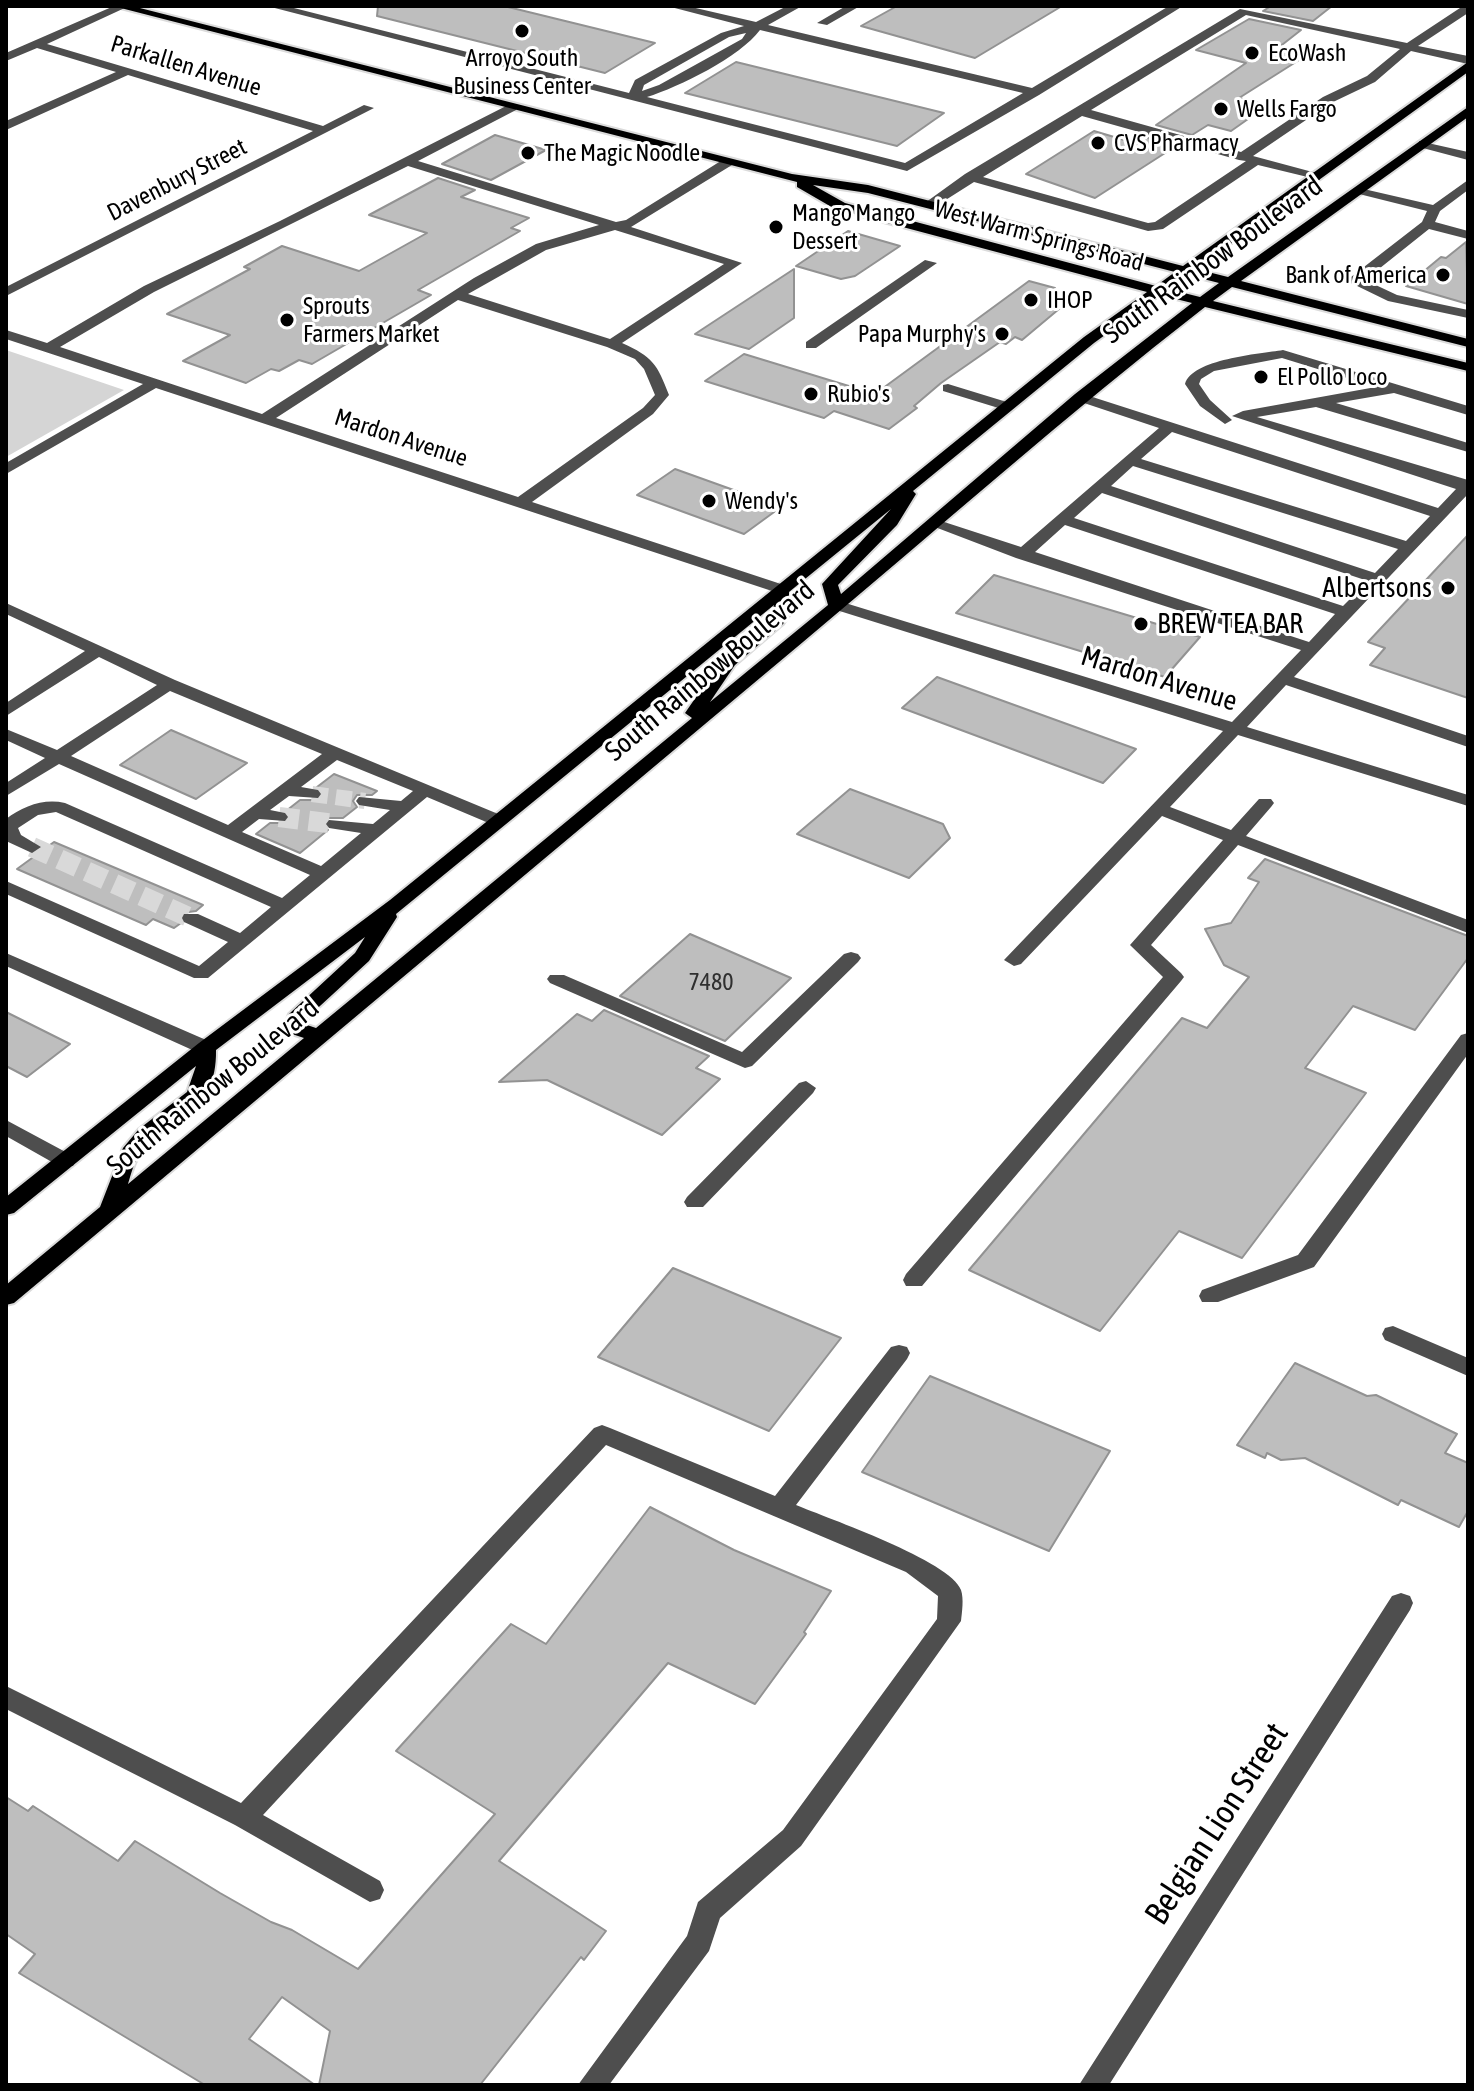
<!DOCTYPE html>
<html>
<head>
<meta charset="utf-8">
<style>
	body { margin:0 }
	#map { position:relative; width:1474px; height:2091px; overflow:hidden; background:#fff; font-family:"Asap Condensed",sans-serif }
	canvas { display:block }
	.frame { position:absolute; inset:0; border:8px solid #000; pointer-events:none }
</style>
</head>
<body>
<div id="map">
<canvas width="1474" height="2091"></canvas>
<div class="frame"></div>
</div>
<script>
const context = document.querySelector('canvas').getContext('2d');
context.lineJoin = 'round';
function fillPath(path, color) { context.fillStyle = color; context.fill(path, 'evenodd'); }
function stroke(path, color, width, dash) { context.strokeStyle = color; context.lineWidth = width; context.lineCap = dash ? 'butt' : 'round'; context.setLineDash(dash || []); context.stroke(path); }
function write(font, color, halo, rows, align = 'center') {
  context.font = font + ' "Asap Condensed",sans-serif'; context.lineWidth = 6; context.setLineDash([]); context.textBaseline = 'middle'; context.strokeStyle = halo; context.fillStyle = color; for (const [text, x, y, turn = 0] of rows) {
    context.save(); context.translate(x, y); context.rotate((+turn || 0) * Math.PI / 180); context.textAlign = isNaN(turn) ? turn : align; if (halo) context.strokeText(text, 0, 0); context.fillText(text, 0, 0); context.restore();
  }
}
fillPath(new Path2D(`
	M6,350l118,40 -118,67z`), '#d5d5d5');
const building = new Path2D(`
	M378,6h126l151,37 -50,30 -228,-57z
	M897,6h165l-87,52 -114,-32z
	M1271,6h61l-19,15 -50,-10z
	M1249,19l52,11 -23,18 29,7 -68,43 29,7 -37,26 -23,-6 -16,10 -36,-10 90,-62 -50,-13z
	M736,62l208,51 -47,33 -212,-53z
	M1094,131l37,11 10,-6 35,10 -81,52 -69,-24z
	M495,135l51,15 -55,30 -49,-16z
	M438,178l37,12 -14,7 68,21 -18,10 9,3 -102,59 13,5 -119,69 -13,-4 -20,11 -8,-2 -25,14 -63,-22 47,-26 -63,-21 83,-45 -6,-2 38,-21 77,25 68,-38 -58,-18z
	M848,231l52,15 -45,30 -14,3 -45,-13z
	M1466,242l2,62 -62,-18 35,-29 5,1z
	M794,269v49l-45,31 -54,-15z
	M1029,281l26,7 10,16 -43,36 -7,-3 -9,7 -6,-2 -59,41 -27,23 3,2 -28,21 -55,-18 -10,7 -119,-37 39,-27 131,40z
	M675,469l106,38 -37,27 -107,-39z
	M1468,535v163l-98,-33 15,-17 -17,-6z
	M994,575l206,62 -35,40 -209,-64z
	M937,677l199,72 -33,34 -201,-75z
	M171,730l76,33 -51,36 -76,-34z
	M334,774l43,17 -5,4h-15l-4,6 4,6 -14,11h-16l-4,6 5,6 -28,23 -44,-19 14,-11h17l4,-6 -5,-6 14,-11h20l4,-6 -7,-7z
	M850,789l93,35 7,14 -41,40 -112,-44z
	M54,842l149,63 -7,6 -15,2v10l-7,5 -21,-9 -7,6 -129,-56z
	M1265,859l203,77v22l-53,72 -62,-24 -48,62 61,25 -124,165 -63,-27 -79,100 -131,-61 213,-252 25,10 42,-51 -25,-12 -19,-36 26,-6 28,-41 -11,-4z
	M690,934l101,44 -66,63 -105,-45z
	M604,1010l105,46 -13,12 24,11 -58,56 -115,-55 -48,2 78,-68 15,7z
	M6,1012l64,32 -43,33 -21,-11z
	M673,1268l168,70 -72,93 -171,-74z
	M1295,1363l72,33 9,-1 81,39 -12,19 23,10v48l-9,16 -58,-27 -3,5 -93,-47 -24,2 -14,-7 -2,5 -28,-13z
	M930,1376l180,75 -61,100 -187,-79z
	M650,1507l84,43 97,41 -27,41 2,2 -51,70 -87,-41 -169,198 107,70 -22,29 -3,-3 -101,128h-161l11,-54 -48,-34 -33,42 66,46h-110l-186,-112 16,-19 -29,-20v-137l22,14 5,-5 85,55 17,-20 85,52 51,29 21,8 66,39 137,-155 -99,-63 115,-127 35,20z`);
fillPath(building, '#bebebe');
stroke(building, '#929292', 2);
stroke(new Path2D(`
	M312,794l53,7`), '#d9d9d9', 16, [16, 8]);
stroke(new Path2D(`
	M279,817l56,7
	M32,847l159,71`), '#d9d9d9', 20, [20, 10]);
const major = new Path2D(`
	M113,6h19l660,168 76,11 315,81 285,-204v10l-272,197 32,8 240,-170v10l-227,164 227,58v8l-236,-60 -19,14 255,62v8l-263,-64c-138,107 -268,223 -402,335 -264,221 -525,440 -789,661l-8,2v-20l94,-78 23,-59 16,-19 48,-37 9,-26 -182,147 -8,2v-18l193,-154 191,-143 694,-563 63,-45 -312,-83 -38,-22v-5zM813,185l55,8 307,79 -19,14 -311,-83zM1188,275l31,8 -19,14 -32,-8zM1160,295l32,8 -117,91 -234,200 -3,-9 59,-60 19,-31 -3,-3 181,-148zM891,509l-69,75 6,21 -118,97 25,-37 48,-41 7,-10 -1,-22zM774,605l-3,13 -48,40 -38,55 7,5 -376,310 -9,-3 1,-8 61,-56 28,-44 -1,-3zM365,937l-10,16 -66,61 -3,8 6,12 12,4 -176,146c3,-10 6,-22 12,-30 30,-43 77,-38 76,-104z`);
stroke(major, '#dbdbdb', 4);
fillPath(new Path2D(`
	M114,6h15l-82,38 276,82 41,-21 10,3 -368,188v-9l307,-156 -185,-56 -122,55v-9l110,-49 -79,-24 -31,13v-8z
	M267,6h19l343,87 6,-13 86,-47 23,-7 -77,-20h20l69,16 31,-16h15l-34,19 264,63 137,-82h14l-144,89 -132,76zM760,30l263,63 -118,70 -258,-66c32,-10 93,-40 113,-67zM746,33l-4,6 -83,46 -17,6 2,-6 85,-48z
	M846,6h14l-33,19 -10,-2z
	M1463,6h5v7l-50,33 50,10v8l-57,-13 -36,31 -44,21 -78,53 67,18v6l-62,-15 -95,64 -15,2 -174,-49 -41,26 -11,-3 43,-31 275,-165 167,34zM1246,15l154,34 -33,27 -44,21 -82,55 -150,-42zM1082,116l157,44 7,1 -91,61 -7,1 -165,-46z
	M512,103l6,4 -2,3 -98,51 198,61 10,-2 98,-61h8v6l-101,62 111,36 -120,80c31,14 35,21 47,52l-16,19 -121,88 255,84v6h-12l-619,-204 -150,86v-11l137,-79 -137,-45v-9l41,13 97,-57 136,-65zM408,166l191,59 -63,19 -62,34 -212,136 -202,-67 94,-55zM615,230l109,34 -114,75 -142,-45 78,-44zM458,300l149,47 28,12 9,10 11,26 -12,13 -125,89 -242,-79z
	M1419,141l49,11v8l-49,-13z
	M1468,180v10l-28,21 -5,11 33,9v8l-39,-10 -64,51 32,15 71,15v8l-80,-17 -37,-18v-6l71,-55 5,-11 -72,-18v-6l78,18z
	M925,260l12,3 -121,85h-10v-6z
	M1283,350l185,56v9l-74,-22 -58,10 132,40v9l-152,-45 -59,10 211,63v14l-174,183 174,59v11l-182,-62 -39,42 221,68v11l-230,-71 -68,72 61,23 28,-31h12l3,4 -3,4 -25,29 222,84v13l-230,-88 -87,100 30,28 3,4 -3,4 -259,305h-16l-3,-6 3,-6 257,-297 -33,-32 93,-105 -61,-24 -141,148 -7,2 -10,-6 219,-229 -393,-123 -2,-3 2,-3h12l390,120 69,-72 -285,-92 -89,-34 8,-5 86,28 138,-119 -84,-28 -2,-3 7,-4 358,115 18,-19 -224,-73 11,-5 133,-24 -94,-29 -68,13 -13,8 -2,5 11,16 22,20 -7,4 -25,-18 -15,-22c7,-25 74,-30 98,-34zM1172,432l258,84 -24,25 -265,-82zM1133,466l265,83 -23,24 -264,-87zM1102,493l266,88 -25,25 -269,-88zM1065,525l270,89 -26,28 -274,-90z
	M948,384l62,19 2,3 -7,4 -62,-19v-6z
	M6,603l169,77 328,136 3,4 -3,4h-12l-64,-27 -219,181h-14l-188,-84v-13l193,85 29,-24 -44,-20 -2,-4 2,-4h14l42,19 31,-26 -215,-95 -18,3 -20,13 3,7 20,12 -9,6 -26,-12v-22c17,-13 38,-21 59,-16l217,95 28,-23 -251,-111 -53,32v-13l39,-25 -39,-18v-11l51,21 100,-65 -58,-28 -93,59v-13l79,-52 -79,-37zM170,691l152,63 -94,71 -157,-69zM337,760l76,31 -12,10 -42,-4 -3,4 3,4 31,5 -17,14 -44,-4 -3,4 3,4 32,5 -40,33 -79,-34 17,-13 26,2 3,-4 -3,-4 -15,-3 19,-14 29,2 3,-4 -3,-4 -17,-3z
	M851,952l7,2 3,4 -3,4 -106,104 -7,2 -195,-85 -3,-4 3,-4h14l178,77 102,-98z
	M6,953l207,90 3,5 -3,5h-14l-193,-87z
	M1468,1033v21l-154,213 -96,35h-16l-3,-6 3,-6 96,-35 163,-220z
	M806,1081l10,7 -3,5 -110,114h-16l-3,-5 3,-5 112,-114z
	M6,1120l67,36 3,5 -3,5h-14l-53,-30z
	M1393,1326l75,32v18l-83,-36 -3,-6 3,-6z
	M899,1345l8,2 3,6 -3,6 -111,146c31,13 155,56 165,85 3,9 1,22 0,31l-160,225 -81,72 -11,33 -100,134h-31l109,-149 11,-34 85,-72 154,-211 1,-23 -32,-24 -300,-127 -343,370 117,66 4,9 -4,9 -10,3 -135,-77 -229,-116v-23l235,117 353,-375 8,-3 8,3 165,68 116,-149z
	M1401,1593l9,3 3,7 -3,7 -301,475h-30l313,-489z`), '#4e4e4e');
fillPath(major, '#000');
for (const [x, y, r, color] of [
	[522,31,8,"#000"],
	[1252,53,8,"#000"],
	[1221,109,8,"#000"],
	[1098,143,8,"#000"],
	[528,153,8,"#000"],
	[776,227,8,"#000"],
	[1443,275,8,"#000"],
	[1031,300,8,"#000"],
	[287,320,8,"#000"],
	[1002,334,8,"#000"],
	[1261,377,8,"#000"],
	[811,394,8,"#000"],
	[709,501,8,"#000"],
	[1448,588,8,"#000"],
	[1141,624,8,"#000"]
]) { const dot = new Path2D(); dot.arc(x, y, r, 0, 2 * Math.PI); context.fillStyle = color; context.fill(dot); stroke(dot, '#fff', 3); }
write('24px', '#000', '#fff', [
	["EcoWash",1268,53],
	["Arroyo South",522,58,"center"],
	["Business Center",522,86,"center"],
	["Wells Fargo",1237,109],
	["CVS Pharmacy",1114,143],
	["The Magic Noodle",544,153],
	["Mango Mango",792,213],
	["Dessert",792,241],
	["Bank of America",1427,275,"right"],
	["IHOP",1047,300],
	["Sprouts",303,306],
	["Farmers Market",303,334],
	["Papa Murphy's",986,334,"right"],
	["El Pollo Loco",1277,377],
	["Rubio's",827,394],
	["Wendy's",725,501]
], 'left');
write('24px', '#000', '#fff', [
	["Parkallen Avenue",186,66,17],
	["Davenbury Street",177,180,-27],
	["West Warm Springs Road",1039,236,15],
	["Mardon Avenue",401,438,18]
]);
write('24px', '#303030', null, [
	["7480",711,982]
]);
write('28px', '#000', '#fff', [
	["South Rainbow Boulevard",1213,260,-36],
	["South Rainbow Boulevard",710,671,-40],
	["Mardon Avenue",1159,679,17],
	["South Rainbow Boulevard",213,1087,-39]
]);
write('28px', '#000', '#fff', [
	["Albertsons",1432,588],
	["BREW TEA BAR",1157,624,"left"]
], 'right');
write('34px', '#000', '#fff', [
	["Belgian Lion Street",1217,1824,-57]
]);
</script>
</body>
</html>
